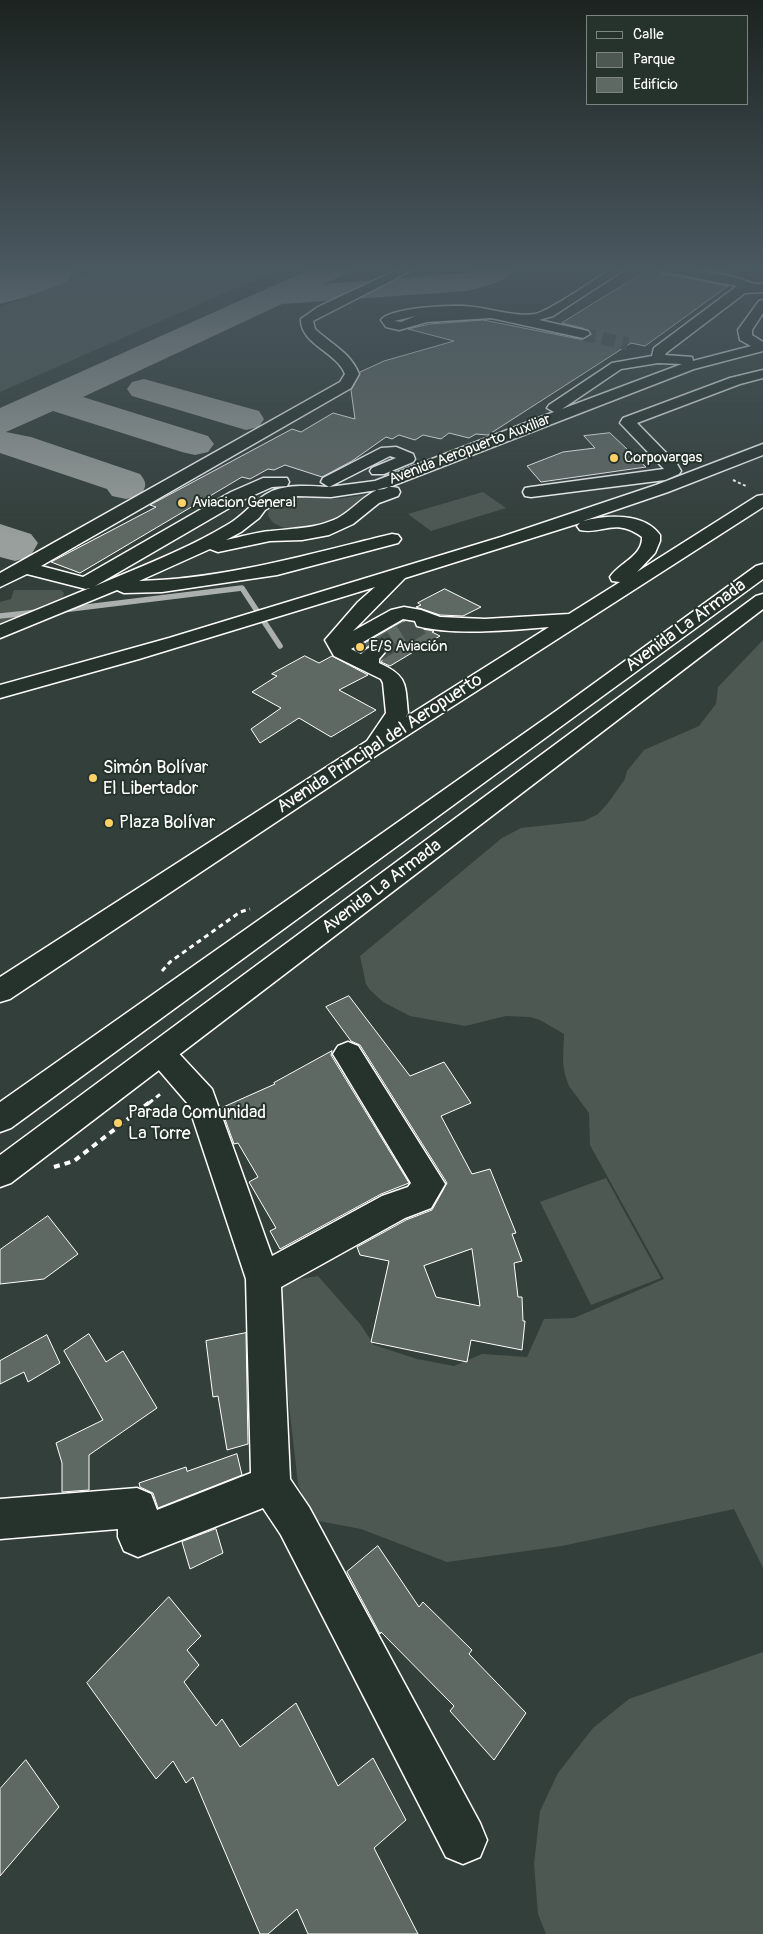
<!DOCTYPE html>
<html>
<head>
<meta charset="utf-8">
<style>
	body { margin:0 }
	#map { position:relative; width:763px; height:1934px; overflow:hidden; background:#333f3a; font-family:Pangolin,sans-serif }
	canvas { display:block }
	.legend { position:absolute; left:586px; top:15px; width:162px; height:90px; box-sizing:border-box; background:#26332d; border:1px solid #7d8581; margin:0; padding:6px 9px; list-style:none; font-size:15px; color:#fff }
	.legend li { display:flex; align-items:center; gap:10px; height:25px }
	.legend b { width:25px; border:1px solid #7d8581 }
</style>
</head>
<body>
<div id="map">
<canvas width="763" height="1934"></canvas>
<ul class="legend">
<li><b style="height:6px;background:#26332d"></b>Calle</li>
<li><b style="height:14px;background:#4d5853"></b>Parque</li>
<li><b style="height:14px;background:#5f6964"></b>Edificio</li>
</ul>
</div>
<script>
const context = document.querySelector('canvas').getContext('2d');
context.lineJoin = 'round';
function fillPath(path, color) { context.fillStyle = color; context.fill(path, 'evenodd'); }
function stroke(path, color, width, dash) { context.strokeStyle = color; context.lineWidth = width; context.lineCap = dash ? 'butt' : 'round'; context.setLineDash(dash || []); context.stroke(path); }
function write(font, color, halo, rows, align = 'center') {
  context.font = font + ' Pangolin,sans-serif'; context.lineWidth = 4; context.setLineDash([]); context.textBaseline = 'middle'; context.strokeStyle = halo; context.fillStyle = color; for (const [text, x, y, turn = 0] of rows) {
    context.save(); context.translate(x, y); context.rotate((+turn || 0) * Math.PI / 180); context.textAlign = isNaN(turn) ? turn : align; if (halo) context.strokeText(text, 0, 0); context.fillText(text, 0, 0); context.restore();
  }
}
fillPath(new Path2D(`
	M106,267h178l-284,125v-85z
	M483,492l23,16 -75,23 -23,-17z
	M373,494c-26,17 -53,42 -87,34 -8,-2 -15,-5 -18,-13 2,-26 50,-16 66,-16 13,-1 27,-4 39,-5z
	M14,590h47l3,3 -1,4 -63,27v-22l11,-3z
	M763,640v928l-29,-59 -172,37 -115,16 -86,-33 -48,-9 -15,-36 -23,-201 43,-7 43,49 13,20 43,14 37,7 28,-12 45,3 17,-38 30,-1 90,-39 -74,-134 -1,-32 -20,-27 -4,-11 -2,-12 1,-29 -24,-14 -10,-3 -24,-1 -41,10 -55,-10 -27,-14 -13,-12 -4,-6 -6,-28 142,-118 19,-10 63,-7 14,-7 10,-11 17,-24 2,-8 17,-21 55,-24 17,-22 2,-17z
	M606,1178l55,100 -70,27 -51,-103z
	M763,1652v282h-217l-8,-20 -4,-50 6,-53 18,-38 35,-45 36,-29z`), '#4d5853');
stroke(new Path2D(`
	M62,610l180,-22 38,58
	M0,616l38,-4`), '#abb0ae', 5.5);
fillPath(new Path2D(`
	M315,267h37l-4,6 -24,11 142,-11 16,-6h35c-11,16 -33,19 -50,24l-185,13 -199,93 125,39 6,8 -6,8 -13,3 -13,-3 -129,-41 -47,21 25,5 109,37c7,9 7,12 0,22l-14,3 -14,-3 -5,-7 -107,-36v-45z
	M144,379l115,32 5,8 -5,8 -13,3 -114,-34 -5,-7 5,-7z
	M0,524l31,10 7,9 -8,14 -15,4 -15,-4z`), '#999f9c');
fillPath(new Path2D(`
	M0,267h77l-10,15 -41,15 -26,7z`), '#999f9c');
const building = new Path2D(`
	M653,267l8,6 67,13 -83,60 -14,-3 -143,92 -12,-1 -7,4 -20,-5 -8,6 -18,-4 -8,5 -16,-5 -7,4 -6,-2 -34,24 -30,16 -37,-12 -11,5 -6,-1 -18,10 -8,-2 -162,96 -29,-11 105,-55 -6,-2 142,-76 9,3 32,-19 22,6 -4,-29 9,-18 24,-11 70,-20 -46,-12 22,-5 53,-4 101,20 8,-6 -2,-4 -28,-7z
	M684,267h23l26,5 -3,2z
	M610,433l36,34 -105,15 -14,-16 36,-14 32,-4 -11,-12z
	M445,589l36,18 -18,9 -23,-1 -24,-8 5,-2 -3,-2z
	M403,621l11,2 3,5 17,3 -2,1 8,4 -50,30 -9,-4 6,-10 -5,-6 -12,-1 -9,7 -6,-3z
	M305,656l14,7 13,-7 36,19 -29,15 37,20 -45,27 -32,-19 -39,25 -9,-14 30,-21 -29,-16 25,-16 -5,-2z
	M349,996l61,80 34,-14 27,41 -30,13 31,58 18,-5 26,64 -4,1 10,27 -8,2 4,34h4l1,24h2l-3,29 -51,-10 -4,22 -96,-20 18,-81 -29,-6 -3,-8 49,-27 26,-10 15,-27 -87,-138 -9,-4 -25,-34zM472,1249l8,57 -44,-9 -12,-31z
	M332,1051l-1,4 78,128 -28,11 -101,55 -10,-18 6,-3 -27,-46 9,-5 -20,-34 -4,1 -13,-36 54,-24 -1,-1z
	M48,1216l30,38 -34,25 -44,5v-34z
	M246,1333l2,111 -21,6 -9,-54 -5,1 -7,-56z
	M89,1334l17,28 17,-11 34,57 -68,47v35l-27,2v-29l-6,-20 47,-23 -39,-69z
	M47,1335l13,28 -32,19 -4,-10 -24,12v-23z
	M237,1454l5,21 -84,33 -5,-15 -13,-6 -1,-4 47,-16 1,4z
	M216,1529l7,24 -33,16 -8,-27z
	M378,1546l41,61 4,-5 49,48 -3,4 57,59 -32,47 -44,-49 4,-5 -73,-74 -1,2 -33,-62z
	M169,1597l32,39 -14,14 12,15 -15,17 32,44 6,-7 18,28 56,-44 42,83 35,-28 33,62 -32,28 44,86h-110l-11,-25 -29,25h-8l-67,-157 -7,6 -13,-22 -17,18 -69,-96z
	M26,1760l33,47 -59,69v-87z`);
fillPath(building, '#5f6964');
stroke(building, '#fff', 1);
stroke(new Path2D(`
	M583,334l45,10`), '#47524e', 13, [13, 7]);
stroke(new Path2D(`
	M375,652l49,-30`), '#47524e', 21, [21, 11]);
const minor = new Path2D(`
	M403,267h15l-105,54 2,8c16,15 35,23 44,45l-8,14 -310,178 42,11 148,-85 32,-14h24l2,4 -2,4 -15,1 -29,13 -148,86c45,-19 90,-36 132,-61 17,-9 27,-26 45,-34 18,-7 38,-5 57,-4l-8,-5 2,-4 58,-30 15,-1 17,7 2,5 -2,3 -29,12h-12l-2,-3 2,-3 24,-10 -6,-2 -61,31 46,-6 179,-69 -7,-4 2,-3 63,-42 40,-7 2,-8 83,-62 -76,-15 -6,-4c27,0 52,5 79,10 13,3 15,8 29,7v8l-18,1 -79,60 -1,2 27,2 1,4 58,-15 -11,-6 -2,-10 21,-29 4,-1v13l-11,17v5l11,7v9l-69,18 -310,120 -53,8 -33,-1 -15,3 -18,11 -6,8 -18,14 -15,8c15,-3 30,-8 45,-9 25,-3 44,-2 67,-13 19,-10 35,-36 60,-30l2,4 -2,4 -19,7 -26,21 -24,11 -27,5 -32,1 -52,11 -8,-3 -71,32c86,-2 170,-27 253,-47l6,1 3,4 -3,4 -121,32 -115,17 -38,1 -7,-3 -117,48v-13l90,-37 -4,1 -59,-15 -27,13v-14l340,-191 5,-8c-8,-22 -45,-30 -44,-55l17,-12zM658,363l24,1 -120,45 59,-40z
	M614,267h14l-75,49 -14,4 49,11 2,3 -7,4 -92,-20 -64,4 -28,8 -13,-3 -5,-7c9,-13 76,-16 93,-13 19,2 41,10 61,7 15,-3 63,-37 79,-47zM416,316l-15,6 -7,-1z
	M763,370v8l-23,6 -103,39 40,41 4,7 -2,3 -14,6 -134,17 -6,-1 -2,-4 2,-4 6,-1 133,-18 -41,-43 -3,-3 3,-5 107,-40z
	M763,444v11l-95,37 -85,29c23,-6 61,-9 77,14v6l-5,12 -18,19 120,-76 6,-1v12l-383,246 -370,246 -10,3v-25l367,-236 19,-28 -3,-30 -2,-4 -47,-23 -9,-16 33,-38 17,-15 -236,72 -139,39v-13l169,-47 332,-101 155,-52zM580,523l-3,3 3,4c23,5 34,-13 62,7 1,19 -23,26 -32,40l2,4 8,1 -51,32 -84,5 -45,-2 -19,-7 -17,-3 -13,3 -38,21 52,-53zM403,619l12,2 2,5c39,10 92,4 132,1l-143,90 2,-4c-3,-29 0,-37 -29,-50v-4l6,-7 -3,-4c-9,-3 -14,-1 -21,6l-10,-5z
	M161,1041l10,4 41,44 60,167 110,-60 26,-9 3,-4 -73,-121 -5,-8 5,-8 10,-4 10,4 87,138 -14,24 -26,10 -124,69 9,192 19,28 171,316 7,17 -7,17 -17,7 -17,-7 -165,-322 -18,-27 -125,49 -14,-6 -6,-14v-8l-118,10v-40l137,-11 14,6 6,16 94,-37 -5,-194 -58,-175 -37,-43 -5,-8 5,-8z`);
const major = new Path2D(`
	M763,564v15l-752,549 -11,4v-30l556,-391 200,-145z
	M763,594v15l-752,574 -11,4v-32l756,-559z`);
stroke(minor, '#fff', 3);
stroke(major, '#fff', 3);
stroke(new Path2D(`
	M733,480l15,7`), '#fff', 2, [3, 2.5]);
stroke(new Path2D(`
	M162,971l8,-9 70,-50 10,-3
	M149,1103l14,-11`), '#fff', 3, [5, 4]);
stroke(new Path2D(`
	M54,1167l20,-6 77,-60`), '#fff', 4, [6, 5]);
fillPath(minor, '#26332d');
fillPath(major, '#26332d');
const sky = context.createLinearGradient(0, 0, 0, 538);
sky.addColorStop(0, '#1c2320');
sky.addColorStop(0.5, '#4a5860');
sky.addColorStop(1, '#4a586000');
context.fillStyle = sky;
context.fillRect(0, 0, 763, 538);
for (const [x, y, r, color] of [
	[614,458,5,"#ffd166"],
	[182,503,5,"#ffd166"],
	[360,647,5,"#ffd166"],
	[93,778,5,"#ffd166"],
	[109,823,5,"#ffd166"],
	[118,1123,5,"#ffd166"]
]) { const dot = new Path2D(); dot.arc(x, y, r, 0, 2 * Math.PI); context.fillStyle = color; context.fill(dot); stroke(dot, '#26332d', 2); }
write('15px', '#fff', '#26332d', [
	["Avenida Aeropuerto Auxiliar",470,450,-21]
]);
write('15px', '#fff', '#26332d', [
	["Corpovargas",624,458],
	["Aviacion General",192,503],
	["E/S Aviación",370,647]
], 'left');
write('18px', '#fff', '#26332d', [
	["Avenida La Armada",686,626,-36],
	["Avenida Principal del Aeropuerto",380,744,-33],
	["Avenida La Armada",382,887,-37]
]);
write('18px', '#fff', '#26332d', [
	["Simón Bolívar",103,768],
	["El Libertador",103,789],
	["Plaza Bolívar",119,823],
	["Parada Comunidad",128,1113],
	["La Torre",128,1134]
], 'left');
</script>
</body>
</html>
